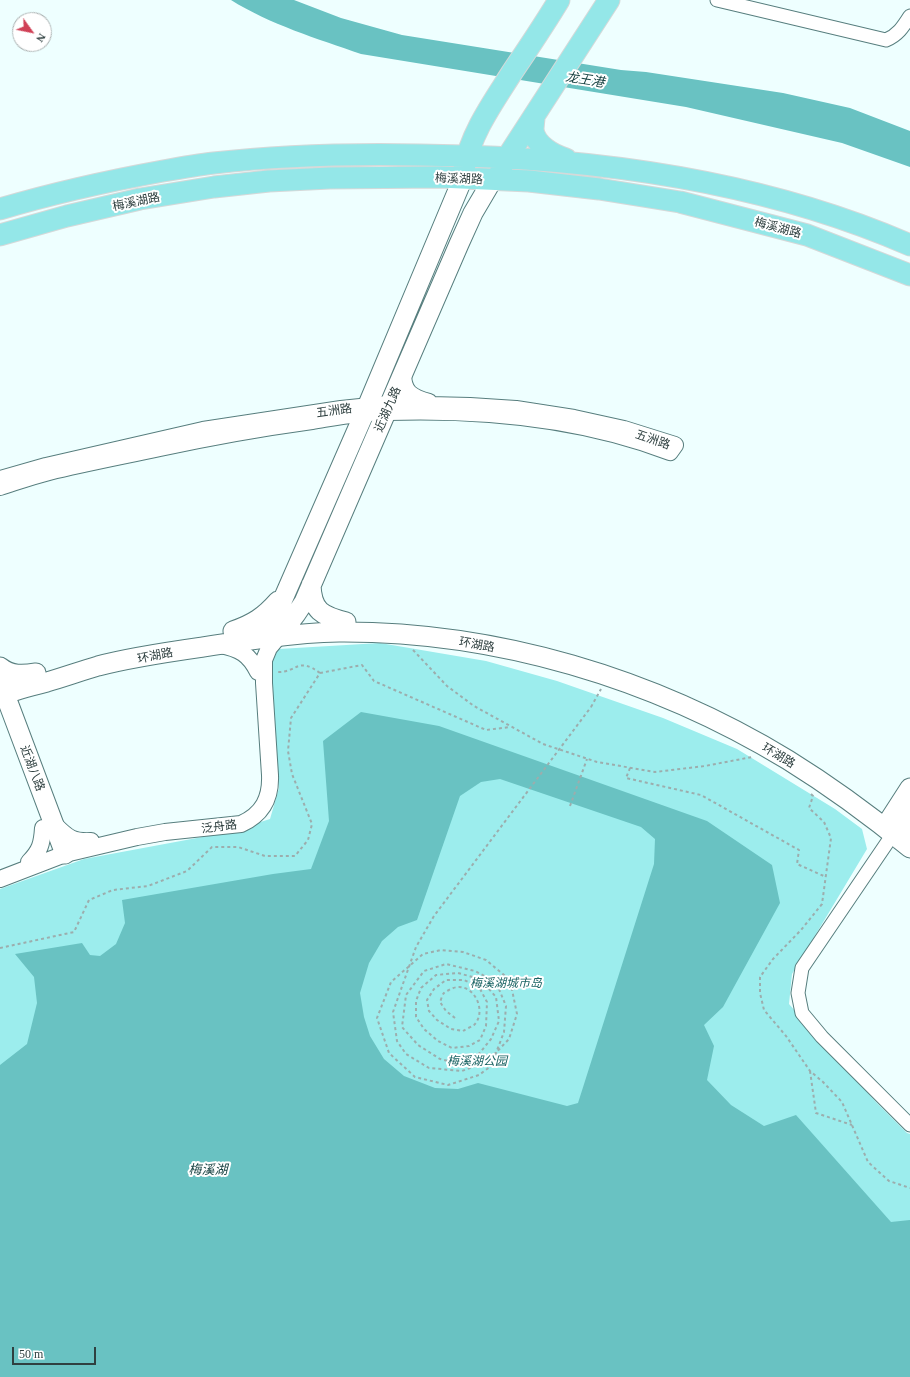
<!DOCTYPE html>
<html>
<head>
<meta charset="utf-8">
<style>
	body { margin:0 }
	#map { position:relative; width:910px; height:1377px; overflow:hidden; background:#eff; font-family:Georgia,serif }
	canvas { display:block }
	.north { position:absolute; left:12px; top:12px; width:40px; height:40px; box-sizing:border-box; background:#fff; border:1px solid #acb3b3; border-radius:50%; rotate:123deg; font-size:11px; font-weight:700; line-height:16px; text-align:center; color:#2f4040 }
	.north::after { content:''; display:block; margin:auto; width:14px; height:18px; background:#d04056; clip-path:polygon(50% 0,100% 100%,50% 72%,0 100%) }
	.scale { position:absolute; left:12px; top:1347px; width:84px; height:18px; box-sizing:border-box; border:2px solid #2f4040; border-top:0; padding-left:5px; font-size:12px; line-height:14px; white-space:nowrap; color:#2f4040; -webkit-text-stroke:3px #fff; paint-order:stroke }
</style>
</head>
<body>
<div id="map">
<canvas width="910" height="1377"></canvas>
<div class="north">N</div>
<div class="scale">50 m</div>
</div>
<script>
const context = document.querySelector('canvas').getContext('2d');
context.lineJoin = 'round';
function fillPath(path, color) { context.fillStyle = color; context.fill(path, 'evenodd'); }
function stroke(path, color, width, dash) { context.strokeStyle = color; context.lineWidth = width; context.lineCap = dash ? 'butt' : 'round'; context.setLineDash(dash || []); context.stroke(path); }
function write(font, color, halo, rows, align = 'center') {
  context.font = font + ' Georgia,"Noto Sans SC",serif'; context.lineWidth = 4; context.setLineDash([]); context.textBaseline = 'middle'; context.strokeStyle = halo; context.fillStyle = color; for (const [text, x, y, turn = 0] of rows) {
    context.save(); context.translate(x, y); context.rotate((+turn || 0) * Math.PI / 180); context.textAlign = isNaN(turn) ? turn : align; if (halo) context.strokeText(text, 0, 0); context.fillText(text, 0, 0); context.restore();
  }
}
fillPath(new Path2D(`
	M380,643l106,18 71,20 106,37 74,31 98,60 27,20 5,20 -75,125 -3,30 87,98 31,31 3,1v243h-910v-488l84,-30 129,-24 32,-8 25,-8 9,-31 -12,-122 12,-17z`), '#9ceded');
fillPath(new Path2D(`
	M231,0h63l47,18 61,17 219,35 25,2 137,21 67,15 60,23v36l-68,-24 -156,-36 -325,-53c-43,-15 -92,-30 -130,-54z
	M361,712l78,14 268,95 65,44 8,38 -57,104 -19,18 10,21 -7,34 24,25 33,21 32,-11 95,107 19,-2v157h-910v-312l27,-21 10,-41 -3,-26 -19,-23 67,-11 8,12 10,1 16,-12 9,-21 -3,-23 151,-26 38,-5 18,-48 -6,-80zM500,779l141,48 14,12 -1,25 -76,239 -11,3 -89,-23 -20,6 -23,-1 -31,-12 -20,-17 -14,-23 -6,-19 -4,-24 9,-30 13,-22 16,-14 19,-7 43,-124 21,-14z`), '#69c2c2');
const minor = new Path2D(`
	M717,0l169,40c12,-5 17,-13 24,-24
	M893,834l-91,134 -4,25 4,20 20,24 88,88`);
const tertiary = new Path2D(`
	M403,373c0,19 8,24 26,29
	M0,479l46,-13 157,-36 138,-21 48,-5 81,2 46,3 58,9 50,11 51,16 -5,7c-89,-34 -188,-43 -283,-40 -25,0 -50,5 -75,9 -51,7 -102,16 -152,27 -37,8 -74,15 -111,24 -16,4 -33,10 -49,15
	M220,645c20,4 29,9 38,27
	M55,825c13,13 18,17 36,16
	M29,862c11,-11 13,-18 14,-34
	M0,879l65,-25 72,-17 28,-5 76,-8c22,-10 30,-26 29,-49l-6,-92v-23l5,-12 10,-12`);
const secondary = new Path2D(`
	M311,585c1,26 11,31 35,37
	M233,631c20,-7 31,-14 45,-30
	M279,636l17,-22 8,-12 155,-358 14,-31 20,-34
	M266,638l98,-224 99,-236
	M0,667c11,9 23,8 36,6
	M0,681l65,173
	M0,696c15,-6 31,-10 47,-14 17,-5 34,-11 51,-16 34,-9 70,-14 105,-19 45,-7 90,-14 136,-15 157,-1 314,46 449,128 42,26 83,56 122,88
	M893,834l-3,-15 20,-31
	M899,839l11,-28`);
const primary = new Path2D(`
	M534,117c0,4 -1,9 -1,13 2,15 20,25 33,29
	M501,167l108,-167
	M464,169c7,-36 28,-65 47,-95 16,-24 33,-49 48,-74
	M0,209c54,-16 108,-28 163,-38 17,-3 34,-6 51,-8 83,-10 167,-10 251,-7 152,5 305,28 445,89
	M0,235l67,-19 73,-17 74,-12 55,-6 61,-3 110,-1 89,4 70,8 81,13 127,33 103,40`);
stroke(minor, '#577e7e', 15);
stroke(tertiary, '#577e7e', 18);
stroke(secondary, '#577e7e', 21);
stroke(primary, '#d5d9d9', 23);
stroke(new Path2D(`
	M413,650l34,36 27,20 69,38 54,18 58,10 50,-6 47,-9
	M320,673l42,-8 12,16 112,49 24,-3
	M591,707l10,-18
	M630,768l-4,10 75,17 98,55 -2,14 29,13
	M811,794l2,2 -4,12 15,14 7,16 -9,66 -21,26 -28,29 -13,18v16l4,17 22,26 24,35 13,11 19,20 26,60 21,19 21,7
	M570,806l17,-47
	M0,948l74,-16 15,-32 24,-10 35,-4 39,-15 25,-24h26l27,9h30l13,-16 4,-16 -20,-50 -4,-23 3,-33 29,-45c-23,-17 -23,0 -43,-1
	M810,1071l6,42 36,12`), '#9cadad', 2, [3, 3]);
stroke(minor, '#fff', 13);
stroke(tertiary, '#fff', 16);
stroke(secondary, '#fff', 19);
stroke(primary, '#94e7e8', 21);
stroke(new Path2D(`
	M455,1018l-9,-7 -6,-9c1,-2 2,-7 4,-9 1,-1 3,-2 5,-3 22,-13 40,20 25,35 -3,2 -8,4 -11,6l-12,-2 -14,-9 -8,-9 -2,-11 7,-11 12,-9h18l15,7 8,15 -1,24 -6,14 -11,6 -17,2 -14,-7 -14,-12 -8,-12v-16l5,-13 15,-13 22,-2 22,6 16,18 3,24 -8,18 -13,16 -21,8 -17,-4 -22,-14 -16,-18 4,-32 18,-24 22,-7 29,7 21,11 10,24 -2,26 -13,34 -12,9 -31,10 -33,-8 -26,-24 -12,-35 14,-36 32,-28 18,-4 22,2 23,8 24,20 7,34 -8,25 -21,22 -26,10 -33,-3 -23,-14 -9,-13 -4,-29 23,-65 18,-31 157,-209`), '#9cadad', 2, [3, 3]);
write('12px', '#2f4040', '#fff', [
	["梅溪湖路",459,178,2],
	["梅溪湖路",136,201,-12],
	["梅溪湖路",778,227,15],
	["近湖九路",387,409,-67],
	["五洲路",334,410,-8],
	["五洲路",653,439,19],
	["环湖路",477,644,10],
	["环湖路",155,655,-11],
	["环湖路",779,755,31],
	["近湖八路",33,768,69],
	["泛舟路",219,826,-7]
]);
write('italic 12px', '#196363', '#fff', [
	["梅溪湖城市岛",506,982],
	["梅溪湖公园",477,1060]
]);
write('italic 13px', '#1a4444', '#fff', [
	["龙王港",585,79,9],
	["梅溪湖",208,1169]
]);
</script>
</body>
</html>
